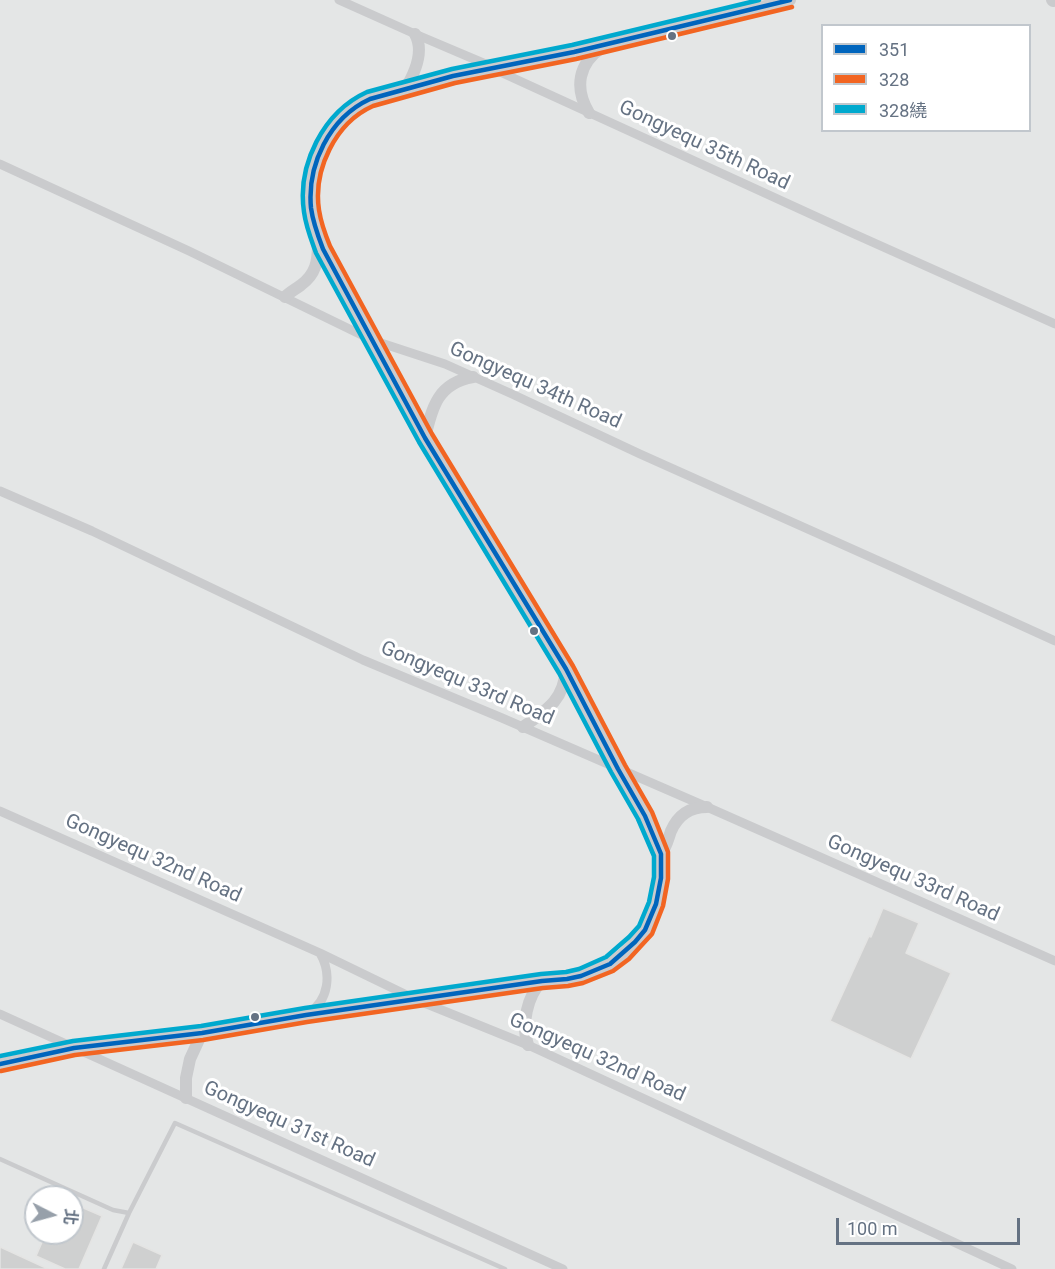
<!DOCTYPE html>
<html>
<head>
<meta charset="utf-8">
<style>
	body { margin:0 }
	#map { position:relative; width:1055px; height:1269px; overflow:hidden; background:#f4f5f3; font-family:Roboto,"Noto Sans TC",sans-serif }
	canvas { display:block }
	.legend { position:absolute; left:821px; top:24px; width:210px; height:108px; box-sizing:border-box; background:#fff; border:2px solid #c1c7cd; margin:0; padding:8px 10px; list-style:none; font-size:18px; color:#657283 }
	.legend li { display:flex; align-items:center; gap:12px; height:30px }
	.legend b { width:30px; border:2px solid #c1c7cd }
	.north { position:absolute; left:24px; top:1185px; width:60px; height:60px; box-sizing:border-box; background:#fff; border:2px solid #c1c7cd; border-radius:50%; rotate:96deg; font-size:16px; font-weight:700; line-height:24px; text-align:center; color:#657283 }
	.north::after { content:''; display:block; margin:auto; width:21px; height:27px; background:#97a0aa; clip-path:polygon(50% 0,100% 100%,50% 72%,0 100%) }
	.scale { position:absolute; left:836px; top:1218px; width:184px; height:27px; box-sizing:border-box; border:3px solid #657283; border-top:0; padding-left:8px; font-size:18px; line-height:21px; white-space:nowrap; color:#657283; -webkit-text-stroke:4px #fff; paint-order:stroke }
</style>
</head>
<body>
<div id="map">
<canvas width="1055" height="1269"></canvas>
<ul class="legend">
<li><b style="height:8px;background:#0065bd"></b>351</li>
<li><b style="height:8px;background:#f26522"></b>328</li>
<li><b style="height:8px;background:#00a9ce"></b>328繞</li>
</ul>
<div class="north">北</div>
<div class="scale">100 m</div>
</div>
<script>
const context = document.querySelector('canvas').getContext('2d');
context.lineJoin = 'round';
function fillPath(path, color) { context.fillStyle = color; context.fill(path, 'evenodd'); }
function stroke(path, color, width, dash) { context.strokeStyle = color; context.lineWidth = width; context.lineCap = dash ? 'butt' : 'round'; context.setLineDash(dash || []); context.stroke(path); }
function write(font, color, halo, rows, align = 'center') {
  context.font = font + ' Roboto,sans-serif'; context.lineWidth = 6; context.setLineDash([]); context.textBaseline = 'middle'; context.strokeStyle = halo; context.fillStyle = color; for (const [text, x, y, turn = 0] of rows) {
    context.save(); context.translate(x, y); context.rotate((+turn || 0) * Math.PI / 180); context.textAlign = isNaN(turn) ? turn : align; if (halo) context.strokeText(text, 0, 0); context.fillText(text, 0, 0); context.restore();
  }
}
fillPath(new Path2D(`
	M0,0h1055v1269h-1055zM822,26h208v104h-208zM36,1197h36v36h-36z`), '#e4e6e6');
const building = new Path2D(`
	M883,908l36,15 -13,30 45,20 -40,86 -81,-38 39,-85 2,1z
	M72,1203l30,13 -23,53h-14l-29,-13 10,-23h26z
	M133,1242l29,13 -6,14h-35z
	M0,1247l48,22h-48z`);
fillPath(building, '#cfd0d0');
stroke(building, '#e4e4e3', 1.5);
stroke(new Path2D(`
	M0,1159l113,51 16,3
	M104,1269l25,-56 46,-90 330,146`), '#cacbcd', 4.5);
stroke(new Path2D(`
	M339,0l76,34 80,34 3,3 354,162 203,91
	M0,164l189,87 183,89 73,24 67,30 128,60 257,115 158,72
	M0,491l92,40 271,129 139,58 205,89 348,154
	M0,811l320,142 97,47 111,45 484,224
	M0,1014l563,255
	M308,1014c21,-14 24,-40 12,-61`), '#cacbcd', 9);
stroke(new Path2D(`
	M1052,0l1,1
	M404,91c10,-16 21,-39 11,-57
	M589,113c-15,-25 -11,-50 14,-66
	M285,297c5,-5 11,-8 16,-12 15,-11 17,-24 17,-41
	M425,438c7,-31 13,-55 48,-61
	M523,727c24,-17 41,-27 43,-58
	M661,854c6,-8 7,-15 10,-23 7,-16 19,-24 36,-24
	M528,1045c-7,-20 -1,-49 14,-64
	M0,1064l50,-10 24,-6 128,-15 104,-18 167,-23 69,-11 25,-2 14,-3 29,-12 14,-11 11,-11 10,-12 11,-26 5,-26v-24l-16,-38 -27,-47 -52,-100 -141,-231 -102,-189c-25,-51 -12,-112 36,-144 14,-10 31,-10 47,-15 12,-3 23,-8 35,-11 33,-9 68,-13 102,-20 83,-18 165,-39 247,-59
	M186,1098v-20l4,-19 12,-26`), '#cacbcd', 12);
stroke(new Path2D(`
	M0,1064l74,-16 128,-15 104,-18 236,-34 25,-2 14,-3 29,-12 25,-22 10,-12 11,-26 5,-26v-24l-16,-38 -27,-47 -52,-100 -141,-231 -102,-189c-5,-13 -10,-26 -12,-41 -4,-43 18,-90 59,-109l83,-23 121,-24 216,-52`), '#0065bd', 4.5);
stroke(new Path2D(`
	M1,1071l74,-16 128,-15 104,-18 236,-34 25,-2 15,-3 30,-12 16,-12 11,-12 12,-13 11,-28 5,-27v-27l-16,-40 -27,-47 -52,-99 -141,-232 -102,-188c-5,-12 -9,-23 -11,-36 -6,-40 16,-87 54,-104l82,-23 121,-24 216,-52`), '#f26522', 4.5);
stroke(new Path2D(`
	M0,1056l73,-15 128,-15 104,-18 236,-34 25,-2 13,-3 27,-12 23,-20 10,-11 10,-24 5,-25v-21l-16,-37 -27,-47 -52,-99 -140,-231 -103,-189c-5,-14 -10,-26 -12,-41 -7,-47 19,-100 63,-120l85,-23 120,-24 187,-45`), '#00a9ce', 4.5);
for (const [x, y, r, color] of [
	[672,36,5,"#657283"],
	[534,631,5,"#657283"],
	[255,1017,5,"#657283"]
]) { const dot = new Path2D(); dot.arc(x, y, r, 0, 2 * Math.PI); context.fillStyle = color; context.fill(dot); stroke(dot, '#fff', 2); }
write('20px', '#657283', '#fff', [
	["Gongyequ 35th Road",704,146,25],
	["Gongyequ 34th Road",535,386,24],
	["Gongyequ 33rd Road",467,684,23],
	["Gongyequ 32nd Road",153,859,24],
	["Gongyequ 33rd Road",913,879,24],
	["Gongyequ 32nd Road",597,1058,24],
	["Gongyequ 31st Road",289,1125,24]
]);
</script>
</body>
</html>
